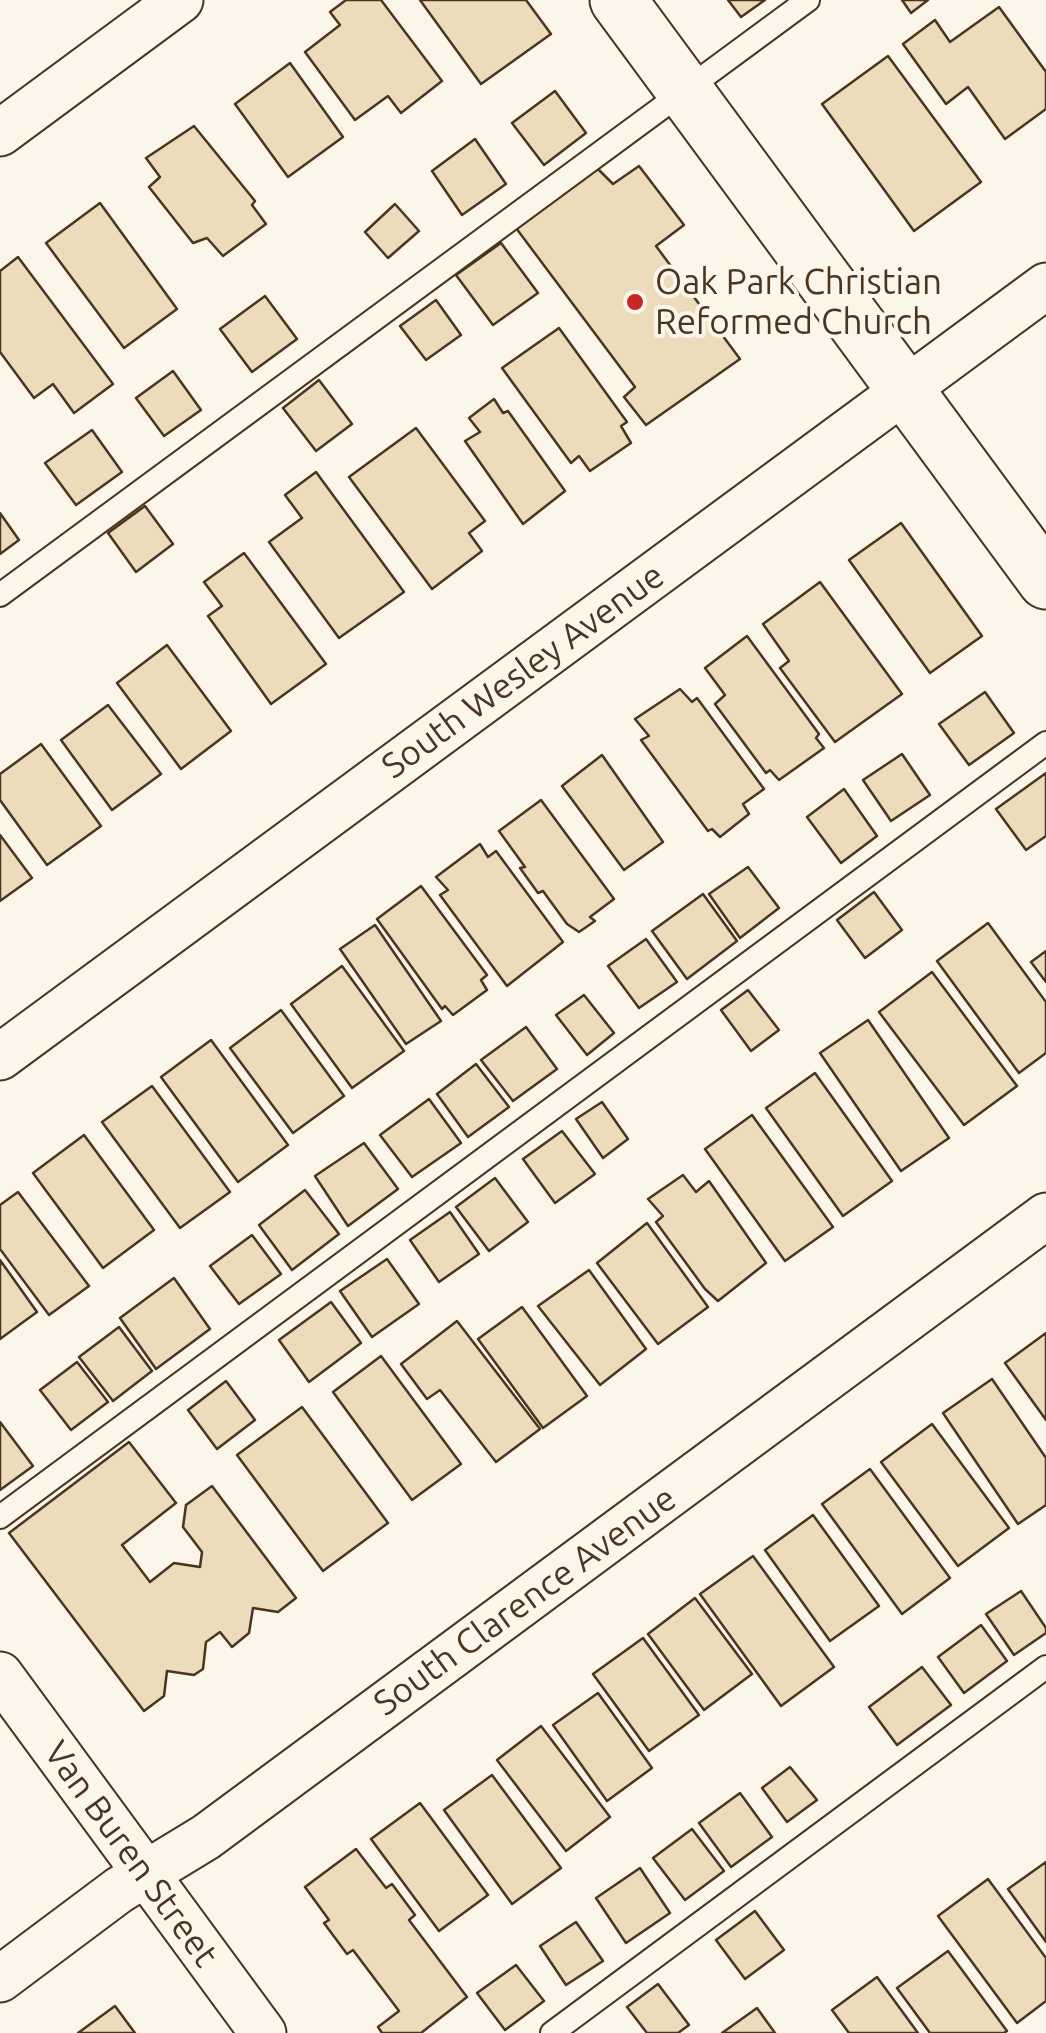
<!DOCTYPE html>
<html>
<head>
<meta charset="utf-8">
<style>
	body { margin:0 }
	canvas { display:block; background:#fbf6e9 }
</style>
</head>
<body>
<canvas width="1046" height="2033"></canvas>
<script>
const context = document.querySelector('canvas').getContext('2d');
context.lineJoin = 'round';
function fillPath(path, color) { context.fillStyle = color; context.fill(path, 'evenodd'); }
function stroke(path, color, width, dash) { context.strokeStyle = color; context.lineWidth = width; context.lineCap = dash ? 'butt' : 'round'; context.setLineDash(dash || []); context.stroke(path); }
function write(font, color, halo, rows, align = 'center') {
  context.font = font + ' Ubuntu,sans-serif'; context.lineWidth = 8; context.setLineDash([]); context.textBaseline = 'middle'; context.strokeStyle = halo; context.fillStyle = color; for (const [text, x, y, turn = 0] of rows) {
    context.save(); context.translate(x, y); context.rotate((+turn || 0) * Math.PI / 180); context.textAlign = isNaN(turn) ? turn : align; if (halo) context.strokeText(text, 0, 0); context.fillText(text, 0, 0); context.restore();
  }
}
const building = new Path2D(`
	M346,0h35l61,81 -41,32 -13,-17 -33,24 -50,-68 35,-27 -10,-13z
	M420,0h106l25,34 -70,50z
	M728,0h37l-24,17z
	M902,0h26l-17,13z
	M999,7l47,65v37l-41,30 -37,-52 -22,17 -43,-60 32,-24 15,22z
	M888,56l93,126 -67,49 -92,-127z
	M290,63l53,74 -55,40 -53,-73z
	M555,91l31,42 -42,32 -32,-42z
	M194,126l61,75 -3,4 14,19 -43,32 -16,-18 -14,5 -44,-56 11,-10 -14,-19z
	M475,139l31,45 -44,31 -30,-44z
	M639,166l45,59 -28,21 84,113 -94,66 -22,-28 11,-10 -119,-159 81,-60 16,16z
	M100,203l77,106 -53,39 -78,-105z
	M395,204l24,27 -31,27 -23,-26z
	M501,243l37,50 -45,32 -37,-50z
	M18,257l95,127 -39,29 -21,-29 -19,14 -34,-46v-81z
	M265,296l32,43 -45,33 -32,-43z
	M436,300l25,35 -35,25 -26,-34z
	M559,328l68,94 -6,4 10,17 -41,28 -11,-15 -8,7 -69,-95z
	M173,371l28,39 -37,26 -28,-38z
	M319,380l33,44 -36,27 -33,-43z
	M494,399l9,14 5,-2 57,80 -42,33 -58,-83 15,-9 -11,-14z
	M416,428l69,93 -16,12 13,18 -50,38 -83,-112z
	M92,430l30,42 -46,33 -31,-42z
	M316,472l88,120 -65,46 -70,-96 33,-24 -17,-23z
	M145,506l28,38 -37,28 -28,-39z
	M0,513l19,27 -19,14z
	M901,523l81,113 -52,37 -81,-113z
	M244,553l82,111 -55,40 -63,-88 14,-10 -18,-24z
	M820,582l82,112 -67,48 -55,-74 9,-7 -26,-37z
	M747,636l72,98 -3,4 8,10 -45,32 -9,-10 -4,3 -51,-69 10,-9 -20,-27z
	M167,645l64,86 -50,38 -64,-86z
	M680,689l12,13 5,-4 67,91 -21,15 6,10 -29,23 -8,-8 -4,2 -67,-91 8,-4 -14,-17z
	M985,692l29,41 -45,32 -30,-41z
	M108,705l53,69 -49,36 -51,-70z
	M41,744l60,82 -54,39 -47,-65v-26z
	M902,754l28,41 -39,26 -28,-41z
	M602,755l61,87 -39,28 -62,-84z
	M1046,773v63l-20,14 -30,-41z
	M844,789l33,47 -36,27 -34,-46z
	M541,800l73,99 -24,18 5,4 -16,11 -12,-8 -24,-33 -5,2 -18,-25 5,-1 -26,-36z
	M0,835l32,43 -32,23z
	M480,844l8,13 8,-6 67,91 -56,44 -67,-91 8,-5 -12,-13z
	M748,867l31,41 -39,30 -31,-44z
	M421,886l66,89 -6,5 6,10 -34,25 -8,-9 -3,3 -65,-90z
	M874,892l28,38 -37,28 -28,-38z
	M703,894l34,47 -50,38 -35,-48z
	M988,923l58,79v51l-27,20 -82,-112z
	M375,925l66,96 -35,23 -66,-95z
	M646,939l31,43 -38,26 -31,-42z
	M1046,951v31l-15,-20z
	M342,966l62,85 -52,37 -61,-84z
	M932,972l85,114 -53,39 -85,-113z
	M748,990l31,40 -28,21 -30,-41z
	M584,995l30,38 -27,22 -31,-40z
	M281,1010l63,86 -51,37 -63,-85z
	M868,1020l81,118 -48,33 -81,-118z
	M526,1027l31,42 -44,32 -32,-41z
	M211,1040l77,105 -50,37 -77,-105z
	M476,1064l33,43 -41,30 -31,-43z
	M815,1073l77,108 -49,35 -77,-108z
	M152,1086l78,106 -50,36 -78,-106z
	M429,1099l32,44 -49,34 -32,-42z
	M602,1102l26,37 -25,19 -27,-39z
	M752,1115l81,112 -48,34 -80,-112z
	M562,1131l33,43 -40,29 -32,-44z
	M84,1135l70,95 -51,38 -70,-95z
	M364,1143l34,46 -50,37 -33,-50z
	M683,1175l13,17 13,-11 57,82 -48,38 -13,-12 -49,-67 7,-6 -15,-17z
	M495,1178l33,44 -39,29 -33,-44z
	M305,1190l34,44 -47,36 -33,-45z
	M18,1192l71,94 -40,29 -49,-66v-44z
	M450,1212l29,42 -40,28 -29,-42z
	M647,1223l61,84 -50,37 -61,-81z
	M252,1235l29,39 -42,30 -29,-38z
	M387,1259l32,45 -47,33 -32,-46z
	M0,1260l37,52 -37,27z
	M589,1270l57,79 -46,36 -62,-79z
	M174,1278l36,51 -54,40 -36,-51z
	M331,1302l30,41 -52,39 -30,-42z
	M522,1307l65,89 -44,32 -65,-89z
	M457,1321l83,108 -44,33 -56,-72 -13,9 -26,-35z
	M119,1327l33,44 -39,30 -34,-44z
	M1046,1333v87l-41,-57z
	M381,1356l80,108 -49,36 -79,-108z
	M77,1362l31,40 -37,28 -31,-40z
	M992,1379l54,79v47l-28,19 -75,-111z
	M226,1381l29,39 -38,29 -29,-39z
	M302,1407l86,116 -65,48 -86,-116z
	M0,1422l33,44 -33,24z
	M932,1424l77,104 -51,38 -77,-104z
	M129,1442l47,61 -54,42 28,37 24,-19 26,4 2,-15 -19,-25 3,-22 26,-19 84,112 -18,14 -25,-4 -4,25 -17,14 -12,-15 -14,10 -3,27 -9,6 -27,-4 -3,25 -20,15 -135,-178z
	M870,1469l80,109 -48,36 -80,-110z
	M813,1515l66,91 -49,35 -65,-91z
	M753,1556l81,111 -53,39 -81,-112z
	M1021,1591l25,37v5l-32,22 -28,-41z
	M695,1598l57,76 -48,36 -56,-76z
	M981,1625l26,36 -43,32 -26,-36z
	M643,1638l56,77 -50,36 -56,-77z
	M922,1667l29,38 -54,40 -28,-38z
	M598,1693l54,75 -45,33 -54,-76z
	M541,1726l69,91 -44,34 -69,-91z
	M790,1767l27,33 -30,22 -25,-34z
	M492,1775l69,93 -49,36 -68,-94z
	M740,1793l32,44 -41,30 -32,-44z
	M420,1803l68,92 -49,36 -68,-92z
	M692,1829l32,42 -39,29 -32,-42z
	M356,1849l30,39 6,-4 23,31 -6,5 58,77 -46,36h-39l-4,-6 21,-16 -46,-61 -6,4 -23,-31 5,-3 -24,-33z
	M1046,1862v80l-38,-53z
	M640,1868l30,45 -44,30 -30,-45z
	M988,1879l58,79v43l-29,22 -79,-107z
	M755,1911l29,39 -39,29 -29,-39z
	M576,1922l27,39 -37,24 -26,-39z
	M948,1951l59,80 -3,2h-74l-33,-45z
	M516,1965l28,36 -39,29 -28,-37z
	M877,1977l41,56h-69l-17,-23z
	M658,1984l31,41 -11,8h-31l-20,-26z
	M115,2006l20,27h-57z
	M757,2008l18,25h-53z`);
fillPath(building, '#ecdcbc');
stroke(building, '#4a3520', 2.5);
const lane = new Path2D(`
	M0,595l808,-595
	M0,1517l1046,-774
	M552,2033l494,-366`);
const street = new Path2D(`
	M0,133l180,-133
	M0,1057l1046,-771
	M0,1675l263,358
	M0,1979l119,-89 87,-53 840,-621`);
const secondary = new Path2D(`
	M618,0l428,581`);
stroke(lane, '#4a3520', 26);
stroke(street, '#4a3520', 49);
stroke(secondary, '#4a3520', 59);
stroke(lane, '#fbf6e9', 22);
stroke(street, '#fbf6e9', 45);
stroke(secondary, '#fbf6e9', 55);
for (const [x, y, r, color] of [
	[635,302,10,"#c62828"]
]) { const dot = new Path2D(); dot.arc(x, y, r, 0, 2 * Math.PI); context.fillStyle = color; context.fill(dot); stroke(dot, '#fbf6e9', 4); }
write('35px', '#4a3520', '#fbf6e9', [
	["Oak Park Christian",655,282],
	["Reformed Church",655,322]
], 'left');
write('35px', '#4a3520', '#fbf6e9', [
	["South Wesley Avenue",523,671,-36],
	["South Clarence Avenue",525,1601,-36],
	["Van Buren Street",131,1854,54]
]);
</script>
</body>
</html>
